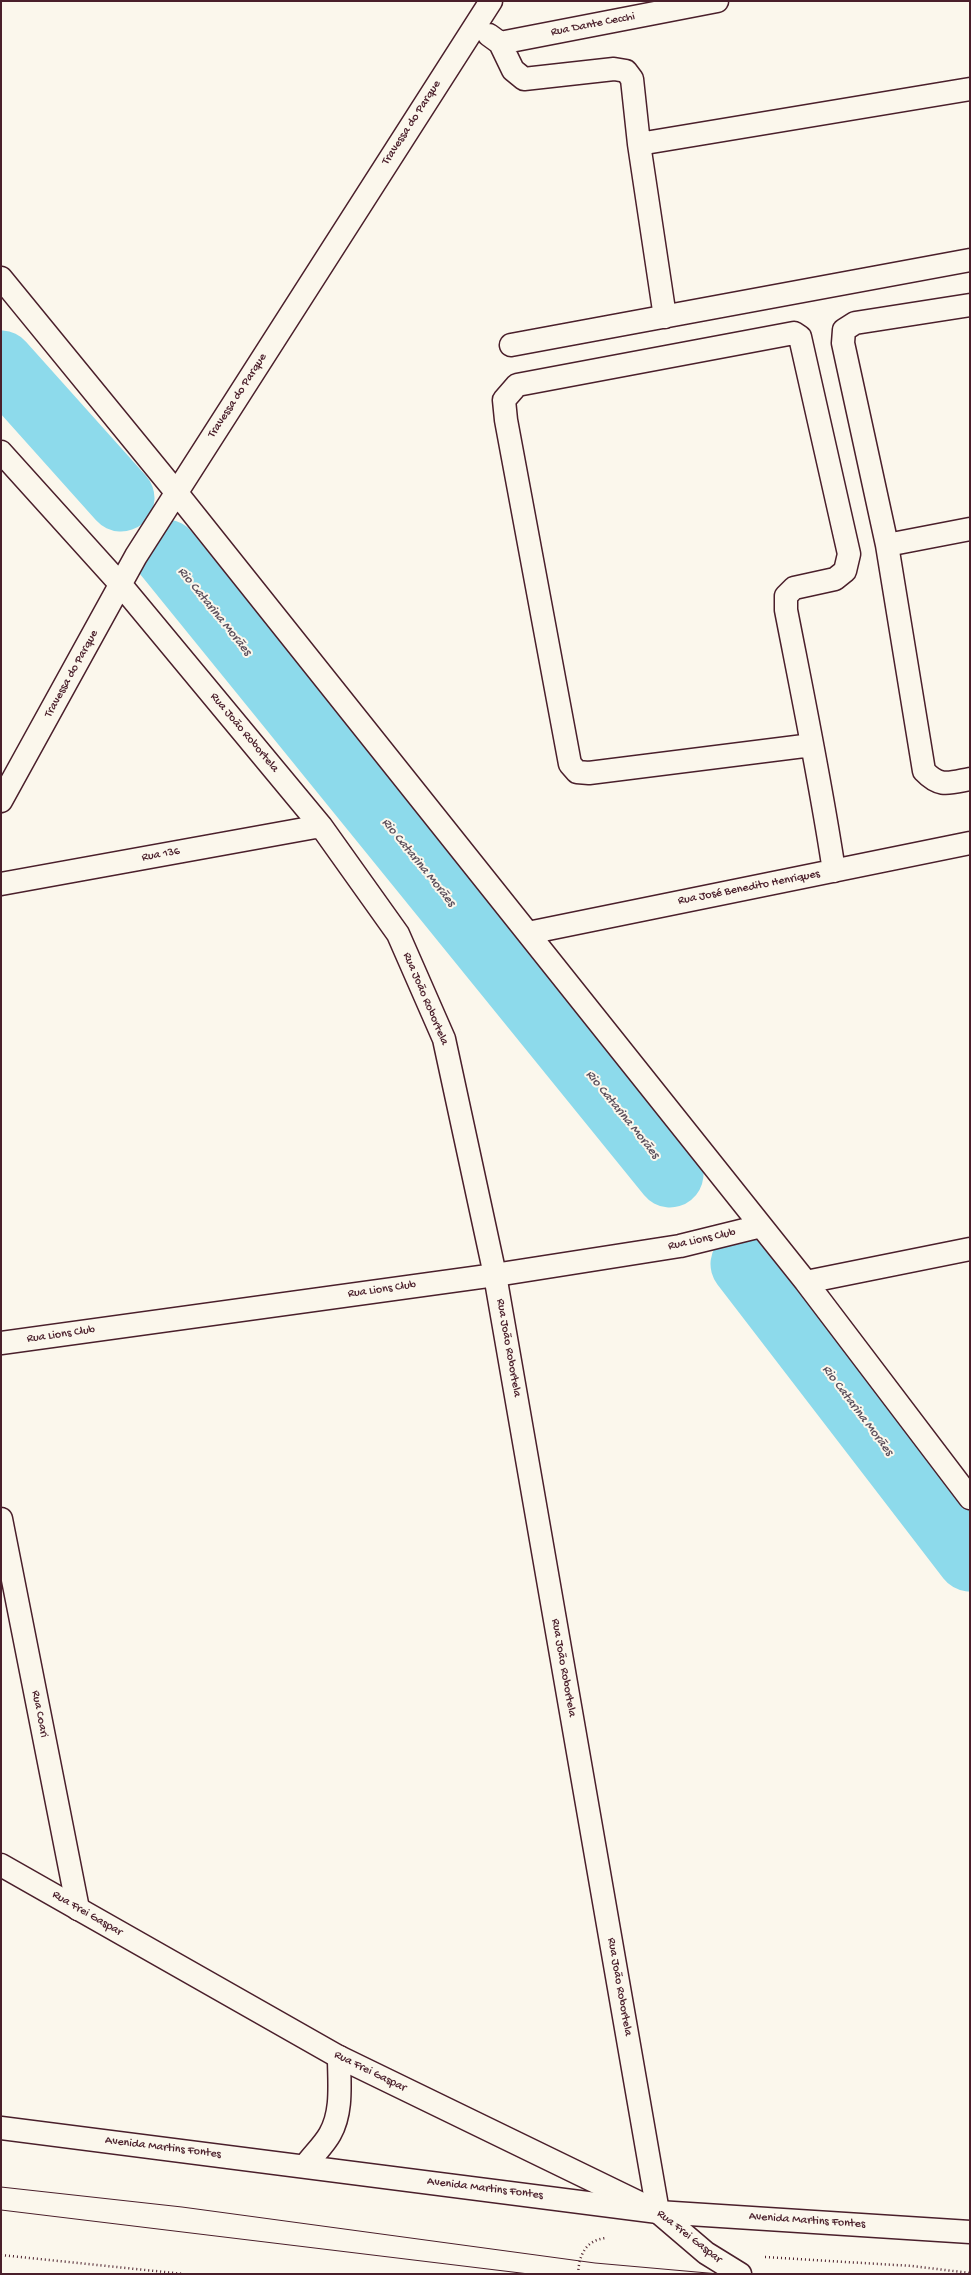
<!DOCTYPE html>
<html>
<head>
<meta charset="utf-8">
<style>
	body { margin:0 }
	#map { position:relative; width:971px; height:2275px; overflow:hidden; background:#fbf7ec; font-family:"Gochi Hand",sans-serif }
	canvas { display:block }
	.frame { position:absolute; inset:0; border:2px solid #4a1f2b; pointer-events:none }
</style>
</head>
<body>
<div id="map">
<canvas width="971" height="2275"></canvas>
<div class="frame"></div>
</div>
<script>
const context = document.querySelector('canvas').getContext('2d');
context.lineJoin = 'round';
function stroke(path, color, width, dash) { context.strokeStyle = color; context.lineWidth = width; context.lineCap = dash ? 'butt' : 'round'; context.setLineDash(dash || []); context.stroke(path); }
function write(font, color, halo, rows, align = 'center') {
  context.font = font + ' "Gochi Hand",sans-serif'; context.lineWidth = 4; context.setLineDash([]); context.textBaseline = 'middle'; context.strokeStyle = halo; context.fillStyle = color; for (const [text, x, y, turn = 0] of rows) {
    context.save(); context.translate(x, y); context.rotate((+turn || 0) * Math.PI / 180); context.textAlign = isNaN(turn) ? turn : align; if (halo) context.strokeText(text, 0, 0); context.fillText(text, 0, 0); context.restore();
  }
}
stroke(new Path2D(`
	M1,364l120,134
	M166,553l504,621
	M744,1264l226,294`), '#8ddaeb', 67);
const minor = new Path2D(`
	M489,35l11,8 217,-42
	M500,43l13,27 11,9 90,-10 12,2 6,8 7,65 331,-55
	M639,144l26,173
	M1,278l175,214 630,790 164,216
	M970,305l-115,18 -11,7 -1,13 44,202 37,226c16,17 25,12 46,8
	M511,345l459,-85
	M1,452l120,133 200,241 77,108 46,105 51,236 163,937
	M887,545l83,-16
	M812,745l-223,28 -12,-1 -7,-8 -64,-344 -2,-20 13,-15 277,-52 6,4 49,217 -4,17 -10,8 -41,9 -8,8v14c17,87 35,174 48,261
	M1,801l135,-245 355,-555
	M1,884l320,-58
	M528,933l442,-90
	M806,1282l164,-33
	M1,1343l494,-68 185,-29 81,-20
	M1,1519l77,390`);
const tertiary = new Path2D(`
	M1,1865l338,192 319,155 48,41 34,21`);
const secondary = new Path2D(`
	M1,2128l657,84 312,20
	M305,2166c8,-11 19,-21 25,-32 13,-23 9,-52 9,-77`);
stroke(minor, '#4a1f2b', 25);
stroke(tertiary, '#4a1f2b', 25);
stroke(secondary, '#4a1f2b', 25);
stroke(new Path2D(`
	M1,2255l183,19
	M765,2257l147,9 58,7
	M578,2274c1,-18 7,-34 28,-36`), '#4a1f2b', 2.5, [1, 3]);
stroke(minor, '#fbf7ec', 22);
stroke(tertiary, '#fbf7ec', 22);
stroke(secondary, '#fbf7ec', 22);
stroke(new Path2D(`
	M1,2187l181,20 413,56 124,11
	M1,2210l528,64`), '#4a1f2b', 1);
write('12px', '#4a1f2b', '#fbf7ec', [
	["Rua Dante Cecchi",593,25,-11],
	["Travessa do Parque",412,123,-57],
	["Travessa do Parque",238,396,-57],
	["Travessa do Parque",72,674,-61],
	["Rua João Robortela",244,733,50],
	["Rua 136",161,855,-10],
	["Rua José Benedito Henriques",749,888,-11],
	["Rua João Robortela",425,999,67],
	["Rua Lions Club",702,1240,-12],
	["Rua Lions Club",382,1290,-8],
	["Rua Lions Club",61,1335,-8],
	["Rua João Robortela",508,1348,80],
	["Rua João Robortela",563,1668,80],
	["Rua Coari",39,1714,79],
	["Rua Frei Gaspar",87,1914,30],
	["Rua João Robortela",619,1987,80],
	["Rua Frei Gaspar",370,2072,26],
	["Avenida Martins Fontes",163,2148,7],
	["Avenida Martins Fontes",485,2189,7],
	["Avenida Martins Fontes",807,2221,4],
	["Rua Frei Gaspar",689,2237,38]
]);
write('italic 13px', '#5b4e5b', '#fbf7ec', [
	["Rio Catarina Morães",214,612,51],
	["Rio Catarina Morães",418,863,51],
	["Rio Catarina Morães",622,1115,51],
	["Rio Catarina Morães",857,1411,53]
]);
</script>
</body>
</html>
